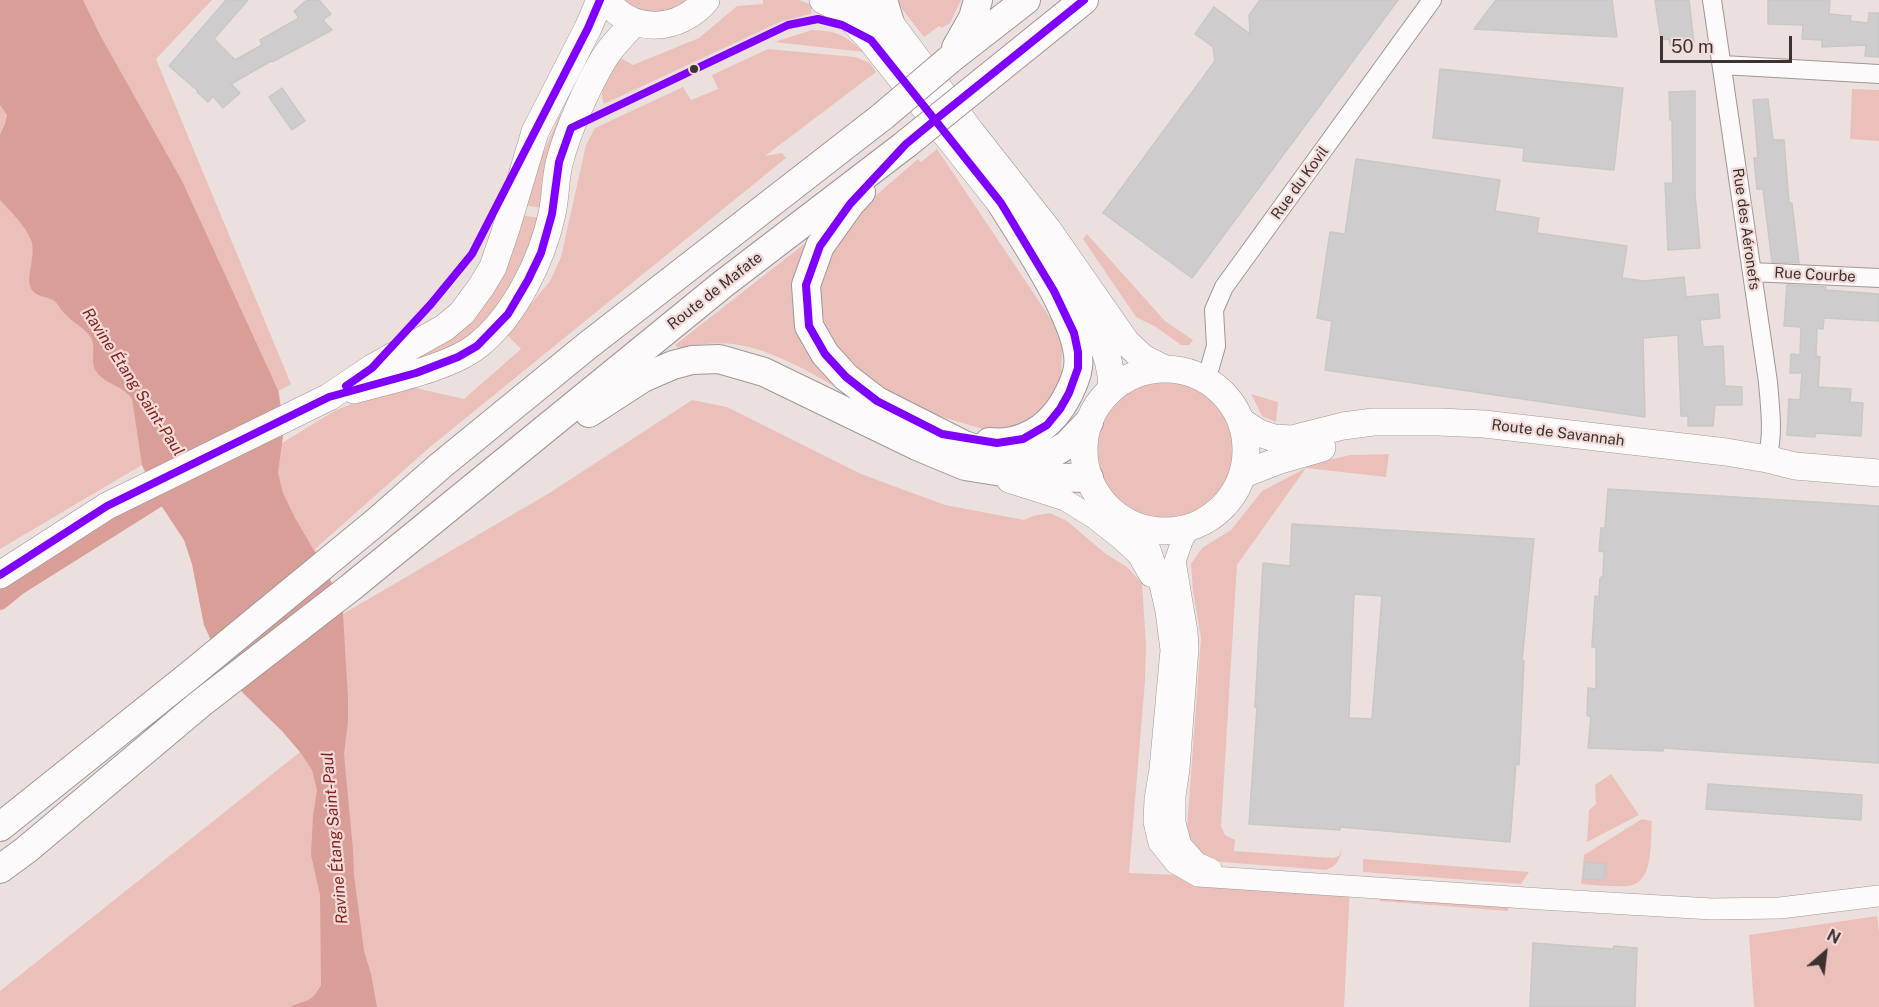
<!DOCTYPE html>
<html>
<head>
<meta charset="utf-8">
<style>
	body { margin:0 }
	#map { position:relative; width:1879px; height:1007px; overflow:hidden; background:#ece0de; font-family:"Public Sans",sans-serif }
	canvas { display:block }
	.north { position:absolute; left:1795px; top:923px; width:60px; height:60px; -webkit-text-stroke:4px #f2dbd8; paint-order:stroke; rotate:28deg; font-size:16px; font-weight:700; line-height:24px; text-align:center; color:#3b3231 }
	.north::after { content:''; display:block; margin:auto; width:21px; height:27px; background:#3b3231; clip-path:polygon(50% 0,100% 100%,50% 72%,0 100%) }
	.scale { position:absolute; left:1660px; top:36px; width:132px; height:27px; box-sizing:border-box; border:3px solid #3b3231; border-top:0; padding-left:8px; font-size:18px; line-height:21px; white-space:nowrap; color:#3b3231; -webkit-text-stroke:4px #f2dbd8; paint-order:stroke }
</style>
</head>
<body>
<div id="map">
<canvas width="1879" height="1007"></canvas>
<div class="north">N</div>
<div class="scale">50 m</div>
</div>
<script>
const context = document.querySelector('canvas').getContext('2d');
context.lineJoin = 'round';
function fillPath(path, color) { context.fillStyle = color; context.fill(path, 'evenodd'); }
function stroke(path, color, width, dash) { context.strokeStyle = color; context.lineWidth = width; context.lineCap = dash ? 'butt' : 'round'; context.setLineDash(dash || []); context.stroke(path); }
function write(font, color, halo, rows, align = 'center') {
  context.font = font + ' "Public Sans",sans-serif'; context.lineWidth = 4.5; context.setLineDash([]); context.textBaseline = 'middle'; context.strokeStyle = halo; context.fillStyle = color; for (const [text, x, y, turn = 0] of rows) {
    context.save(); context.translate(x, y); context.rotate((+turn || 0) * Math.PI / 180); context.textAlign = isNaN(turn) ? turn : align; if (halo) context.strokeText(text, 0, 0); context.fillText(text, 0, 0); context.restore();
  }
}
fillPath(new Path2D(`
	M0,0h212l-56,59 135,325 -12,7 5,37 -2,15 54,-33 66,-25 62,14 57,-50 -15,-15 44,-53 11,-24 25,-112 9,-17 88,-41 8,13 27,-11 -6,-14 56,-26 87,8 15,6 6,9 -111,84 17,-3 4,5 -356,289 -115,102 21,43 7,22 208,-122 141,-92 35,7 134,67 84,31 79,15 9,-4 17,-3 17,8 39,33 21,13 15,16 4,63 -1,35 -16,192 99,4 122,9 -6,121h-1344v-16l300,-239 -18,-21 -21,-20 -57,-86 -12,-61 -8,-24 -27,-41 -15,-34 -142,84z
	M621,0h72l-17,11 -35,1z
	M763,0h36l13,5 -1,9 -29,7 -178,83c-7,-16 7,-33 15,-47l14,8 66,-27 38,-32 26,-2z
	M895,0h66l-11,23 -8,5 -3,-2 -15,11z
	M812,30c26,1 32,5 52,22l-90,-10z
	M1852,89l27,1v51l-29,-2z
	M560,114l5,2 -23,92 -19,-3 19,-49z
	M937,149l126,188 -2,32 7,5 -7,22 -38,33 -37,1 -57,-17 -53,-28 -31,-24 -20,-35 -6,-36 7,-33 17,-33 75,-65 3,3z
	M520,215l20,3 -7,32 -52,86 -61,26 -3,-12 29,-15z
	M1087,234l78,87 28,19 -4,5h-8l-25,-18 -20,-10 -53,-78z
	M808,241l-8,36 53,120c-52,-29 -110,-70 -172,-47l-6,-5z
	M1094 449a72 72 0 1 1 144 0a72 72 0 1 1-144 0Z
	M1251,394l27,8 -2,20 -14,-6z
	M1389,454l-3,23 -80,-9 -69,97 -16,261 4,9 10,5 -1,11 99,7 6,-2 3,-9c-2,13 -4,18 -16,23l-117,-9 -23,-19 15,-204 -8,-47 -2,-27 11,-16 29,-18 31,-39 44,-23 2,-4 43,-9z
	M1611,774l28,41 -52,27 2,-32 7,-6 -1,-19z
	M1642,819l10,2c-2,19 2,57 -19,64 -9,3 -40,0 -52,-1l3,-29z
	M1363,859l166,13 -8,12 -158,-12z
	M1381,893l127,10v8l-128,-10z
	M1877,916l2,16v75h-125l-5,-72z`), '#ebc0bb');
fillPath(new Path2D(`
	M0,0h83l17,35 82,146 96,209 6,38 -6,45 5,20 12,25 31,53 10,21 7,22 5,84v24l-4,32 9,96 1,25 10,76 7,23 6,33h-87c17,-8 21,-3 31,-22l-1,-90 -9,-40 2,-39 4,-26 -5,-20 -12,-18 -18,-21 -39,-38 -24,-35 -15,-33 -12,-61 -8,-24 -27,-41 -15,-34 -10,-66c-8,-13 -28,-15 -36,-28 -7,-11 2,-26 -7,-36 -6,-8 -17,-13 -24,-21 -5,-5 -7,-11 -12,-14 -7,-4 -16,-3 -21,-10 -8,-11 5,-34 -1,-50 -6,-15 -20,-28 -31,-40v-65l5,-11 2,-9 -7,-10z`), '#da9e98');
stroke(new Path2D(`
	M0,601l17,-14 140,-88`), '#da9e98', 18);
const building = new Path2D(`
	M226,0h22l-34,39 21,21 27,-15 -2,-5 39,-22 -5,-7 13,-11h12l12,14 -8,6 9,10 -60,32 -1,-1 -40,23 9,9 -17,15 -10,-12 -5,6 -11,-10 1,-1 -29,-25z
	M1260,0h138l-206,278 -89,-65 112,-152 -2,-14 -18,-13 19,-27 36,27 -1,-19z
	M1496,0h116l5,37 -143,-8z
	M1655,0h34l5,42 -24,3 -1,-6 -8,1z
	M1768,0h62l-1,14 22,2 -1,5 18,2 1,-10h10v44l-14,-1 1,-11 -44,2v-7l-20,-1 1,-14 -35,-1z
	M1440,69l183,19 -9,82 -91,-9 1,-13 -91,-10z
	M282,88l23,33 -13,9 -23,-33z
	M1695,91v103l5,54 -32,2 -3,-67h8l-1,-63h-2l-1,-28z
	M1768,99l5,41h11l5,63h3l7,60 -27,-1 -9,-73h-6l-3,-31h4l-5,-58z
	M1356,159l144,21 -5,31 44,7 -2,15 90,13 -5,32 22,3 40,-4 2,20 32,-3 2,24 -20,2 3,27 20,-1 2,40 17,1v18h-27l-2,21h-25v-10h-7l-3,-81 -35,3 2,79 -320,-47 7,-49 -15,-3 13,-86 15,2z
	M1787,285l39,2v3l53,4v27l-55,-3 -1,11 -6,-1 -1,28 4,1 -2,30 33,2 -1,13 13,1 -2,33 -46,-3v4l-28,-2 2,-36 11,1 2,-27h-12l1,-19 9,1 1,-28 -17,-1z
	M1608,489l271,17v257l-216,-15v3l-75,-3 3,-31 -4,-2 1,-27 8,1v-42h-4l3,-51 4,1 1,-19 3,-2 1,-24 -5,-1 2,-23h4z
	M1292,524l242,15 -12,122h2l-5,104 -3,-1 -6,78 -170,-15v3l-91,-6 8,-117h-2l8,-144 27,3zM1354,594l28,2 -10,123 -23,-1z
	M1708,784l154,11 -1,25 -155,-11z
	M1585,862l21,2 -2,16 -21,-1z
	M1533,943l80,6 1,-3 23,2 -2,59h-105z`);
fillPath(building, '#cfcccd');
stroke(building, '#c9c7c9', 1.5);
const minor = new Path2D(`
	M1712,0l56,382c2,26 6,51 -1,77
	M1723,65l156,9
	M1752,272l127,6
	M1203,378l7,-11 6,-21 -2,-36 10,-23 208,-287`);
const tertiary = new Path2D(`
	M1008,482l57,18 29,18 29,23 15,14 12,21
	M1136,526l12,18 8,23 10,44 5,39 -11,119 -5,30 -1,23 5,21 16,20 23,13 343,23 171,10 68,-1 99,-12
	M1189,528l-7,13 -7,20 12,71 1,16 -9,121 -4,27v27l6,22 16,18 14,6`);
const primary = new Path2D(`
	M606,0c26,35 73,32 100,0
	M823,0l21,11 27,29 143,180
	M862,0l28,23 81,109 77,98 78,112 17,16 22,11
	M1054,274c28,38 57,65 58,114
	M1084 450a81 81 0 1 1 162 0a81 81 0 1 1-162 0Z
	M354,390c35,-10 95,-22 123,-44 38,-30 65,-86 75,-132 4,-18 3,-37 8,-54 8,-30 27,-73 43,-100 8,-14 21,-26 32,-38
	M1242,422l17,11 15,5 18,1 51,-13 30,-4h66l45,2 242,28 41,7 28,7 84,7
	M1244,474l36,-14 42,-12
	M0,575l107,-69 222,-109 43,-29 72,-40 18,-15 19,-26 12,-20 13,-38 29,-97 53,-104 12,-28`);
const trunk = new Path2D(`
	M883,0l7,23
	M956,48l17,-30 5,-18
	M949,60l77,-60
	M985,80l99,-80
	M861,192l-11,12 -30,42 -14,39 3,41 16,28 21,23 31,24 87,44 23,7 43,6 18,-2 19,-11 22,-23
	M589,413l54,-35 30,-13 19,-5 27,-1 45,13 153,74 48,20 68,11 56,1
	M989,442c24,3 49,-7 65,-26 10,-11 22,-34 24,-49 6,-40 -55,-128 -77,-164
	M0,827l190,-152 186,-153 64,-56 147,-120 296,-230
	M0,869l26,-19 174,-146 150,-116 373,-304 183,-140`);
stroke(minor, '#a09796', 20);
stroke(tertiary, '#a09796', 22);
stroke(primary, '#a09796', 28);
stroke(trunk, '#a09796', 30);
stroke(minor, '#fcfafa', 18);
stroke(tertiary, '#fcfafa', 21);
stroke(primary, '#fcfafa', 27);
stroke(trunk, '#fcfafa', 28);
const trunkBridge = new Path2D(`
	M883,116l66,-56
	M906,144l79,-64`);
stroke(trunkBridge, '#a09796', 30, []);
stroke(trunkBridge, '#fcfafa', 28);
stroke(new Path2D(`
	M935,120l66,83 53,88 20,42 4,19v16l-9,25 -9,16 -13,16 -24,14 -26,4 -55,-9 -65,-33 -31,-24 -21,-23 -16,-28 -3,-41 14,-39 30,-42 56,-60z
	M935,120l149,-120
	M346,386l26,-18 59,-64 41,-50 116,-226 12,-28
	M0,575l107,-69 222,-109 87,-24 42,-16 19,-11 31,-32 20,-34 13,-27 11,-39 7,-52 12,-34 217,-103 30,-6 24,6 29,15 64,80`), '#8000ff', 8);
for (const [x, y, r, color] of [
	[694,69,5,"#3b3231"]
]) { const dot = new Path2D(); dot.arc(x, y, r, 0, 2 * Math.PI); context.fillStyle = color; context.fill(dot); stroke(dot, '#f2dbd8', 2); }
write('15px', '#3b3231', '#f2dbd8', [
	["Rue du Kovil",1300,183,-54],
	["Rue des Aéronefs",1746,229,82],
	["Rue Courbe",1815,275,3],
	["Route de Mafate",715,291,-38],
	["Route de Savannah",1558,433,7]
]);
write('italic 16px', '#832221', '#f2dbd8', [
	["Ravine Étang Saint-Paul",133,382,57],
	["Ravine Étang Saint-Paul",335,838,-95]
]);
</script>
</body>
</html>
